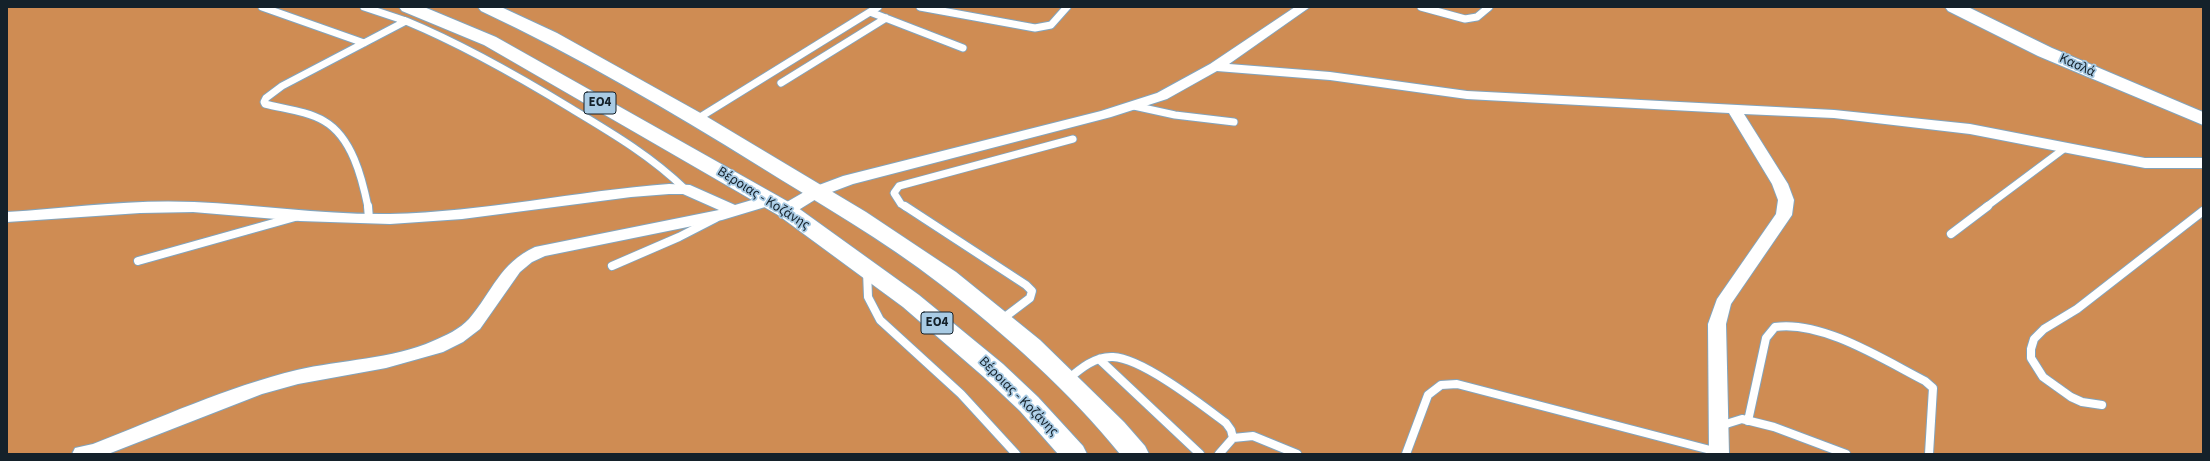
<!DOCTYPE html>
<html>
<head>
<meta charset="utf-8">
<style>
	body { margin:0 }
	#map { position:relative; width:2210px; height:461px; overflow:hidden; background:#a9cbe4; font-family:"Source Sans 3",sans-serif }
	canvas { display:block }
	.frame { position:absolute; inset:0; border:8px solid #14212a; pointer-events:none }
</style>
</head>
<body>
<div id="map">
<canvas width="2210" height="461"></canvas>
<div class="frame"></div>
</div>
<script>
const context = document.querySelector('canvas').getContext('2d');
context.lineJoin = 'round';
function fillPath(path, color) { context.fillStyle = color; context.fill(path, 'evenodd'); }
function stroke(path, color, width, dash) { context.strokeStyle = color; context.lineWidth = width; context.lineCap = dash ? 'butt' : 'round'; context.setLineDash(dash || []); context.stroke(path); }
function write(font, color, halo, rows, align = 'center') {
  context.font = font + ' "Source Sans 3",sans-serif'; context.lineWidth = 3.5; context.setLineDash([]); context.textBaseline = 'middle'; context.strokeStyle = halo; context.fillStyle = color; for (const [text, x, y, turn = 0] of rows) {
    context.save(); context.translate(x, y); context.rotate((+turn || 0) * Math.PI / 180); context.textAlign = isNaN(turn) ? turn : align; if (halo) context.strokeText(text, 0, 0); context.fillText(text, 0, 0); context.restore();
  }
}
fillPath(new Path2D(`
	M7,7h2196v447h-2196z`), '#cf8c53');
const laneFar1 = new Path2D(`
	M262,7l102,36
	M364,7l42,14 -124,65 -16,12 -2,4 1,2c19,5 42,7 59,17 28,16 38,57 44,86
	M920,7l115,21 16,-3 16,-18
	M1421,7l44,12 12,-2 12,-10
	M870,12l93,36
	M406,21c58,24 112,55 166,88 40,24 79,47 113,80
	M781,83l105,-65
	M1134,106l41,9 59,7
	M697,119l181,-112
	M906,207l-5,-3 -7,-11 5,-7 174,-47
	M1986,207l79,-59`);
const lane = new Path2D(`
	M368,206l1,13
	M905,206l121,79 6,6 -2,7 -29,22
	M1951,234l37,-28
	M138,261l157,-44
	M612,266l67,-29 37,-19
	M867,271l1,26 12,23 81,74 55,60
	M1099,359l101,95
	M1067,380c13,-11 28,-24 46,-23 29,1 89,48 113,66l5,7 2,8 -14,16
	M2102,405l-20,-3 -11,-5 -28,-20 -12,-19v-9l3,-10 10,-10 33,-20 126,-98
	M1748,421l18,-83 9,-11c47,-7 109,33 150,54l8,7 -4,66
	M1721,431l5,-7 16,-5 32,8 72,27
	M1233,438l20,-2 44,18
	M1406,454l22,-59 13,-10 16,-1 261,68`);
const street = new Path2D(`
	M1295,7h15l-81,57 101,8 137,19 367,19 136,14 175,34h58v10h-58l-175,-34 -136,-16 -90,-4 44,70 6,16 -2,15 -61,89 -5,20 3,130h-20l-1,-130 9,-25 59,-85 2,-14 -6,-16 -43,-71 -262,-14 -137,-19 -113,-9 -50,28 -56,18 -258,67 -32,12 -29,18h-12l-2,-4 2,-4 31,-18 32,-12 258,-65 56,-18 53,-29z
	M669,184l21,1 45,20 34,-10 6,1 2,4 -2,4 -53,16 -177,36 -13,6 -12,10 -40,57 -17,13 -20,10 -57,16 -88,16 -36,10 -154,60h-36l3,-6 18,-4c67,-26 134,-57 204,-74 43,-10 96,-11 136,-29 12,-5 27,-12 36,-22 24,-28 30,-55 66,-72l184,-37 -36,-16h-14l-38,3 -169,22 -72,5 -90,-3 -107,-9 -53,1 -133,9v-10c62,-4 125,-13 187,-10 65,3 130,13 196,12 94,-2 186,-23 279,-30z`);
const secondary = new Path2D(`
	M1945,7h23l84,41 151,64v13l-165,-69 -90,-45z`);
const primary = new Path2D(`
	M399,7h25l72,30 298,168 125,90 84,69 35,33 45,49 4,8h-29l-38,-43 -35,-33 -82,-71 -125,-92 -294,-170 -82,-34z
	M478,7h23l56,26 147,82 162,97 90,60 84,68 84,82 21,24 4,8h-29c-50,-62 -116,-121 -180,-170 -57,-44 -120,-80 -181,-118 -90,-56 -182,-110 -278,-155z`);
stroke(laneFar1, '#83a4bc', 9);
stroke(lane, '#83a4bc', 10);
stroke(street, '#83a4bc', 2);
stroke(secondary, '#83a4bc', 2);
stroke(primary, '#83a4bc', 2);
stroke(laneFar1, '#fff', 7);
stroke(lane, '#fff', 8);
fillPath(street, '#fff');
fillPath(secondary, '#fff');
fillPath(primary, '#fff');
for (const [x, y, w] of [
	[600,103,32],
	[937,323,32]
]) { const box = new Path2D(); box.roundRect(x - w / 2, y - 11, w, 22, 3); context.fillStyle = '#a9cbe4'; context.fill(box); stroke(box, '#14212a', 1); }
write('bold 13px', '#14212a', null, [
	["ΕΟ4",600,103],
	["ΕΟ4",937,323]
]);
write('14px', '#14212a', '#a9cbe4', [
	["Κασλά",2077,66,24],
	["Βέροιας - Κοζάνης",763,199,32],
	["Βέροιας - Κοζάνης",1018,397,45]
]);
</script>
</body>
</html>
